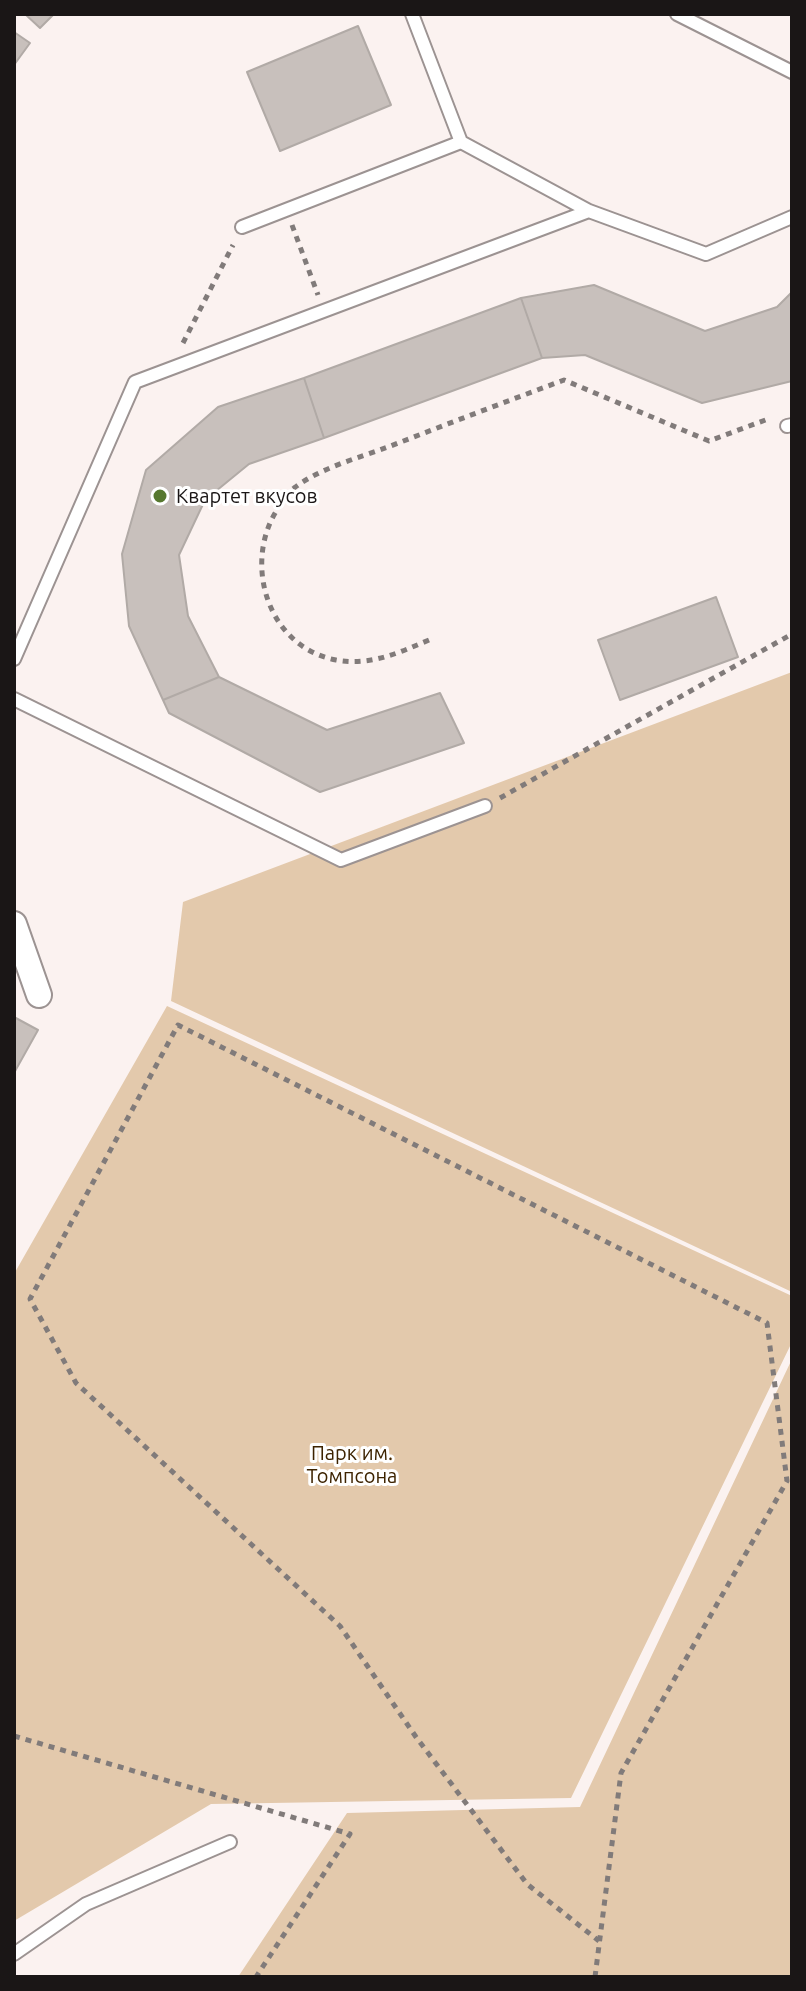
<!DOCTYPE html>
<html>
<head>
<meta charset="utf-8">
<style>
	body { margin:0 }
	#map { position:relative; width:806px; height:1991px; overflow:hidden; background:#fbf2f0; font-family:Ubuntu,sans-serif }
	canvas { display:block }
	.frame { position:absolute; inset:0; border:16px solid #1a1616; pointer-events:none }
</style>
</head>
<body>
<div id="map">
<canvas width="806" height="1991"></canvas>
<div class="frame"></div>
</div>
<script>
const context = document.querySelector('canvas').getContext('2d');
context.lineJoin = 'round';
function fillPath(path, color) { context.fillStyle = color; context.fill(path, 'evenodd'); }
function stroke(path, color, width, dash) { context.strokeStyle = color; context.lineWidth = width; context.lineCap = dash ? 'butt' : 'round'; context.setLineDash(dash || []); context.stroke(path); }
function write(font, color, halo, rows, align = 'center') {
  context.font = font + ' Ubuntu,sans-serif'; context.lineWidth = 6; context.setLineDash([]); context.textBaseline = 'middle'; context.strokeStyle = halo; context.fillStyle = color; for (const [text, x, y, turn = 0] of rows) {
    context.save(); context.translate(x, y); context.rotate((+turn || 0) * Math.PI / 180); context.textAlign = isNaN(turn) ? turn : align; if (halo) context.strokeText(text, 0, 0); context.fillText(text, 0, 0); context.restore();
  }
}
fillPath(new Path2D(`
	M792,672v620l-621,-291 12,-99z
	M167,1006l625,290v46l-221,456 -360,6 -197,117v-647z
	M792,1359v618h-554l109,-164 233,-6z`), '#e3c9ac');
const building = new Path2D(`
	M25,14h29l-14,14z
	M358,26l33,79 -111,46 -33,-79z
	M14,32l16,11 -16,22z
	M594,285l111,46 72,-24 15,-15v89l-90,22 -117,-48 -43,3 -21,-60z
	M521,298l21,60 -218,80 -20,-60z
	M304,378l20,60 -75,26 -44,36 -26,55 9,61 31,61 -56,23 -34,-74 -7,-72 24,-84 72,-63z
	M716,597l22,60 -118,43 -22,-60z
	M219,677l108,53 113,-37 24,50 -144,49 -151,-79 -6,-13z
	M14,1017l24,13 -24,43z`);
fillPath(building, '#c8c0bc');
stroke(building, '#b1aaa6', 2);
const service = new Path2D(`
	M412,14l49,128 128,69 117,43 86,-37
	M677,14l115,58
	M242,227l219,-85
	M787,426l5,-1
	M14,659l121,-277 454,-171
	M14,699l327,161 144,-54
	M14,1954l72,-50 144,-62`);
const minor = new Path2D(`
	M14,924l25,71`);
stroke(service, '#9c9392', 16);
stroke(minor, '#9c9392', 28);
stroke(new Path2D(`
	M292,225l26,70
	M183,343l50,-98
	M429,640c-31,13 -58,26 -93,20 -70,-13 -94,-100 -57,-153 5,-6 9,-15 15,-19 26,-20 64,-30 94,-41 59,-23 117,-45 176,-67l145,61 59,-22
	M500,798l292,-164
	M14,1736l336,98 -94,143
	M595,1977l26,-204 166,-292 -20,-158 -589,-298 -148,274 46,84 264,243 76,111 111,147 72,57`), '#817b7a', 5, [6, 6]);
stroke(service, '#fff', 12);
stroke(minor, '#fff', 24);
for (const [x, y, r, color] of [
	[160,496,8,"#57782f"]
]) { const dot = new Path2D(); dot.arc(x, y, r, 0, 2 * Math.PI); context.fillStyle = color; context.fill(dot); stroke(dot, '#fff', 3); }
write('20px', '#1a1616', '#fff', [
	["Квартет вкусов",176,496]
], 'left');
write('20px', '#3d2300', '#fff', [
	["Парк им.",352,1453],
	["Томпсона",352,1476]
]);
</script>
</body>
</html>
